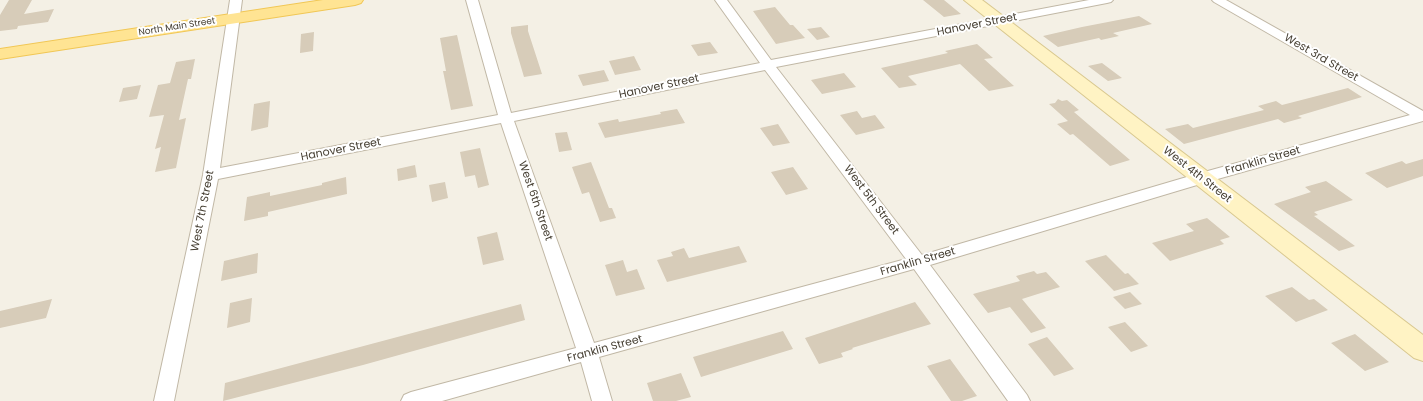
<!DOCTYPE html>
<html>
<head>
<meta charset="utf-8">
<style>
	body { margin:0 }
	canvas { display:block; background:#f4f0e5 }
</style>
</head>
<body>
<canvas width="1423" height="401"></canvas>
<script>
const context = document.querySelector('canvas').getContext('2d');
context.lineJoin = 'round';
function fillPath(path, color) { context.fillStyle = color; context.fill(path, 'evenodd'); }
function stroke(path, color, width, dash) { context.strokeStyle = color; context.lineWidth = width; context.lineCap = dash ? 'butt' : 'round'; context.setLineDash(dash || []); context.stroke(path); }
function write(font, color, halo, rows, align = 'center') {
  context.font = font + ' Poppins,sans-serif'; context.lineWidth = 4; context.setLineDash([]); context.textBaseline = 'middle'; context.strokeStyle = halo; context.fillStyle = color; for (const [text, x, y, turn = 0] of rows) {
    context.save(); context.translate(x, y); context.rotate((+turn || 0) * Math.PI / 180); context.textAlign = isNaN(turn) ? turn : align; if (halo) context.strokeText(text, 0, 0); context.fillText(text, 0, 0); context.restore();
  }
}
fillPath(new Path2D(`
	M9,0h23l-8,14 30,-5 -6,13 -30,4 -1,3 -17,2v-16z
	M923,0h21l17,14 -17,3z
	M775,7l15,18h3l12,13 -29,6 -23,-33z
	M1139,16l13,8 -39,9 6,3 -18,4 -2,-2 -41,9 -15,-11 39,-9z
	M528,25v6l14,43 -18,3 -13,-44v-6z
	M821,27l9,10 -13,3 -10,-11z
	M314,32l-1,19 -13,2 1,-19z
	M457,35l16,71 -22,4 -8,-39h3l-6,-33z
	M710,42l8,11 -20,3 -7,-11z
	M977,44l16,14 -9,1 30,27 -25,5 -29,-27 -52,12 9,9 -18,3 -18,-20 67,-15 -3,-2z
	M634,56l7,14 -26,5 -6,-14z
	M195,59l-4,20h-3l-9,41 7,-2 -10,50 -21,4 6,-25 -6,2 9,-34 -15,2 9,-32 12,-2 6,-21z
	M1102,63l20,15 -14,3 -20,-15z
	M604,70l5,11 -26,5 -5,-11z
	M844,73l12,14 -34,7 -11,-14z
	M141,85l-4,14 -18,3 4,-14z
	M1348,88l14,9 -64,19 4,2 -18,5 -6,-4 -94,25 -19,-15 23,-5 5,4 71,-18 -6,-4 18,-5 6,4z
	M1058,99l4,2 5,-1 12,10 -5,2 56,48 -20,6 -37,-32 -3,1 -13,-11 11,-3 -19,-17 6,-1z
	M270,101l-2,26 -17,4 3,-27z
	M677,109l8,14 -80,15 -7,-15 20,-4 1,3 42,-8 -1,-2z
	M857,111l5,7 13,-3 10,13 -29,7 -16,-20z
	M778,124l12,19 -17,3 -13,-18z
	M567,132l5,18 -13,2 -4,-19z
	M480,148l9,37 -11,3 -3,-13 -10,2 -5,-25z
	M1423,159v17l-36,12 -22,-15 37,-12 4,3z
	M591,162l18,46h3l4,10 -16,4 -11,-30 -7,2 -10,-27z
	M415,165l2,12 -19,4 -1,-12z
	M793,167l15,22 -22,6 -15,-23z
	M346,177l1,17 -79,18v4l-24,5 3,-24 23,-5v4l52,-11v-2z
	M1326,181l27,19 -39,12 4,3 -4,1 41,30 -16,5 -65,-47 37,-12 -6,-5z
	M445,182l3,16 -16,4 -3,-17z
	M1207,218l23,19 -10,3 4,4 -54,17 -18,-18 42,-12 -8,-7z
	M497,232l7,28 -21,5 -6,-28z
	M739,246l8,16 -80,20 -10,-22 16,-4 -2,-4 13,-4 5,10z
	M258,253l-1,20 -36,8 3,-20z
	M1106,255l19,19 3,-1 11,11 -25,7 -29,-30z
	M623,260l4,12 10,-3 8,20 -29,7 -11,-31z
	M1034,271l3,3 9,-2 14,15 -38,12 24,29 -15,5 -21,-26 -22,6 -15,-19 47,-13 -4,-5z
	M1292,287l17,13 5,-1 14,11 -32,12 -31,-26z
	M1130,292l12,12 -17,5 -12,-12z
	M252,298l-2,24 -23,6 3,-25z
	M52,299l-6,19 -46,10v-17z
	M915,302l16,22 -79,24 1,1 -12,4 2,4 -24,7 -14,-26z
	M521,304l4,16 -162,45 -140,36 2,-18z
	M1125,322l23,24 -17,6 -23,-25z
	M783,331l10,18 -92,28 -8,-20z
	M1355,334l34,28 -24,9 -34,-28z
	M1047,337l27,32 -20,7 -26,-32z
	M950,359l27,37 -15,5h-11l-24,-35z
	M681,373l10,24 -15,4h-23l-6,-18z`), '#d7ccb9');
const minor = new Path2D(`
	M230,0h12l-22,168 278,-53 -32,-115h12l33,113 249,-50 -45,-63h12l44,60 318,-60h24l-2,2 -4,1 -331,64 146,188 275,-81 213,-59 -196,-113 -2,-2h14l197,111v10l-216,61 -277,83 97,130 3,6h-22l-94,-132 -315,88 13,44h-20l-11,-39 -139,39h-41l3,-6 7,-3 165,-44 -75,-225 -283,56 -44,222h-20l49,-226zM765,70l141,189 -312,84 -80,-222z`);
const secondary = new Path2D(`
	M964,0h18l441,335v26l-9,-3z`);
const primary = new Path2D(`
	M323,0h40l-2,3 -6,2 -355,54v-10z`);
stroke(minor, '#c1b8a6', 2);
stroke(secondary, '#d9c88f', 2);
stroke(primary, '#f1c756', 2);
fillPath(minor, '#fff');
fillPath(secondary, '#fff3c4');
fillPath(primary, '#ffe493');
write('9px', '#474034', '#fff', [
	["North Main Street",177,27,-9]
]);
write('11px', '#474034', '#fff', [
	["Hanover Street",977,25,-11],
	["West 3rd Street",1321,58,30],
	["Hanover Street",659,87,-12],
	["Hanover Street",341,150,-11],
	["Franklin Street",1263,161,-16],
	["West 4th Street",1197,175,38],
	["West 5th Street",871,200,53],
	["West 6th Street",535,201,71],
	["West 7th Street",203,211,-79],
	["Franklin Street",918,262,-16],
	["Franklin Street",605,349,-15]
]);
</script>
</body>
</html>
